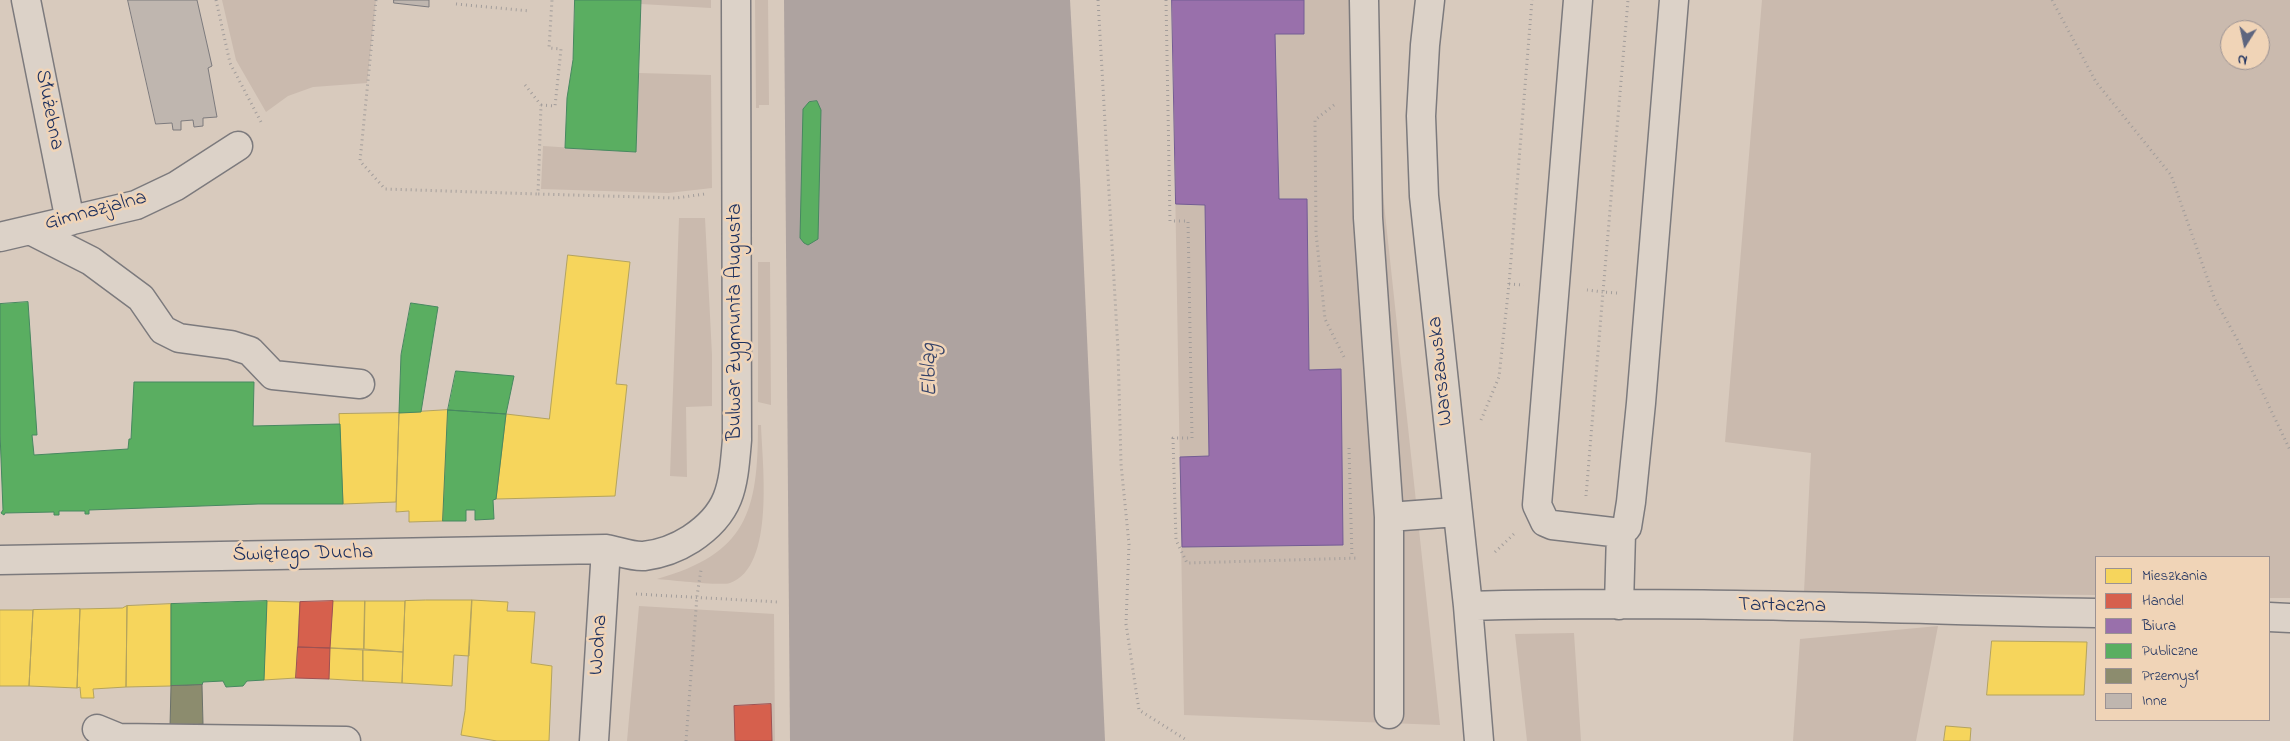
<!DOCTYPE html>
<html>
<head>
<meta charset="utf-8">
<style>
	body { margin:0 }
	#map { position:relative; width:2290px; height:741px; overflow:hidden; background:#d8cabd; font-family:"Indie Flower",sans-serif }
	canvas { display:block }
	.legend { position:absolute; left:2095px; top:556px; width:175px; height:165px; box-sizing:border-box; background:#f0d4b7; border:1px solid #9b9293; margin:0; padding:6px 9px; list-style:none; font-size:15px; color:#1b2f5e }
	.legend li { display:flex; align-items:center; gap:10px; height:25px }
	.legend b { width:25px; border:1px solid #9b9293 }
	.north { position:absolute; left:2220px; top:20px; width:50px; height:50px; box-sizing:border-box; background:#f0d4b7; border:1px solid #9b9293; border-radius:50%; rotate:190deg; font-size:14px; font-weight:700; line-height:20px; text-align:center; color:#1b2f5e }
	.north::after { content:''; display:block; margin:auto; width:18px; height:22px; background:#5d657f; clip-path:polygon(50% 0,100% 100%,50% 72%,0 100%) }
</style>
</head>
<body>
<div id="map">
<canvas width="2290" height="741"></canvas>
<ul class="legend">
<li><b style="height:14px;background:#f6d55c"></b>Mieszkania</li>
<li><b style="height:14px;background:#d6604d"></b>Handel</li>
<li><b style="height:14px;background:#9970ab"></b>Biura</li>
<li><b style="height:14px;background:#5aae61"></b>Publiczne</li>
<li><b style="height:14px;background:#8c8c6e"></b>Przemysł</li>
<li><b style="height:14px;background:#bfb6af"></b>Inne</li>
</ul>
<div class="north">N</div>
</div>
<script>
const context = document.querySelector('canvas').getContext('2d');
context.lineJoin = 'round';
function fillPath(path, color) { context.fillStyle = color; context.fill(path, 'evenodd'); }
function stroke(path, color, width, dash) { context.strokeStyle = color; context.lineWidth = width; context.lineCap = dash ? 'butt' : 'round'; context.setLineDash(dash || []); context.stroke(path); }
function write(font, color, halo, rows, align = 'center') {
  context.font = font + ' "Indie Flower",sans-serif'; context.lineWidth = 5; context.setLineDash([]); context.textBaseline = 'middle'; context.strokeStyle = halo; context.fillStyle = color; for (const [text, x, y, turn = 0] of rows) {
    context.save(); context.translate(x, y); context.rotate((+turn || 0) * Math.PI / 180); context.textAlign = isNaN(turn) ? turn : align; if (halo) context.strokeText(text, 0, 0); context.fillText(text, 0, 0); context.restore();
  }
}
fillPath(new Path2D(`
	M1172,0h206l1,124 5,80 56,521 -256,-10z`), '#cbbbaf');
fillPath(new Path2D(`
	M222,0h154l-9,83 -54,4 -25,9 -22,16 -30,-52z
	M641,0h70v8l-70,-4z
	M755,0h13l1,105h-10v3h-3z
	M1762,0h528v598h-21v-41h-173v38l-292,-3 7,-139 -86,-11zM2230,30h30v30h-30z
	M639,73l72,2 1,113 -44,5 -127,-4 2,-43 93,6z
	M679,218h26l7,137v51l-26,1 1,70 -17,-1z
	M758,262h12l1,143 -13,-3z
	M758,425h3c1,37 15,142 -31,158 -10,3 -59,-3 -73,-4 90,-25 101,-68 101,-154z
	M639,606l135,8 1,127h-148z
	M1938,626l-22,115h-123l7,-102z
	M1574,633l7,108h-54l-12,-107z`), '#cabaae');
fillPath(new Path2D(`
	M784,0h286l10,180 25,561h-315z`), '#aea3a0');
const homes = new Path2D(`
	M568,255l62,7 -14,122 11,1 -12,111 -119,3 10,-85 43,5z
	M448,410l-5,111 -34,1v-11l-13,1 3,-99z
	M399,413l-3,89 -53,2 -4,-90z
	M426,600h46l-3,56 -15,-1 -2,31 -50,-3 3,-82z
	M472,600l36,2 -1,9 28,1 -4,51 21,3 -3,75h-52l-36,-6 4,-24z
	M267,601l33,1 -4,76 -32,2z
	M333,601h32l-1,48 -34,-1z
	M365,601h40l-2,51 -39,-3z
	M171,604v82l-45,1 1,-81z
	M127,606l-1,81 -33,2 1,9h-13l-1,-11 -3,1 3,-79 42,-1z
	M80,609l-3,79 -48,-2 4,-76z
	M0,610h33l-4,76h-29z
	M1992,641l95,1 -3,53h-97z
	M330,648l33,2v31l-34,-2z
	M363,650l40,2 -1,31 -39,-2z
	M1946,726l25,2 -1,13h-26z`);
fillPath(homes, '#f6d55c');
stroke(homes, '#b4a35d', 1);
const shops = new Path2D(`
	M333,601l-3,47 -32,-1 2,-45z
	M298,647l32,1 -1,31 -33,-1z
	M771,704l1,37h-37l-1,-35z`);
fillPath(shops, '#d6604d');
stroke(shops, '#9e5152', 1);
const offices = new Path2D(`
	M1172,0h132v34h-29l4,165h28l2,171 32,-1 2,176 -161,2 -2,-90 29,-1 -4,-251 -29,-1z`);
fillPath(offices, '#9970ab');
stroke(offices, '#735c94', 1);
const public = new Path2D(`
	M575,0h66l-5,152 -71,-4 2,-50 6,-38z
	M817,101l4,9 -3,129 -10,6 -4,-2 -4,-5 3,-129 6,-7z
	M28,302l9,133h-5l2,20 94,-6 1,-10h2l3,-57h120l-1,44 87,-2 3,80h-85l-169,6v4h-4v-3h-26v4h-5v-3l-49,1 -1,2 -3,-2 2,-3 -3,-77v-129z
	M411,303l27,4 -17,105 -22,1 2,-58z
	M456,371l58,5 -8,38 -58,-4z
	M448,410l58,4 -10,85 -3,1 1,19 -19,1v-10h-9v11h-23z
	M267,601l-3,79 -17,1 -4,5 -17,1 -3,-6 -20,1 -1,3 -31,1v-82z`);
fillPath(public, '#5aae61');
stroke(public, '#478860', 1);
const industry = new Path2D(`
	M202,685l1,39 -33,3 1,-41z`);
fillPath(industry, '#8c8c6e');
stroke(industry, '#6a7069', 1);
const building = new Path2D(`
	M128,0h69l15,66 -4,2 9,49 -14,1v8l-9,1 -1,-7 -12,1v9h-8l-1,-7 -16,1z
	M394,0h35v7l-35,-4z`);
fillPath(building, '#bfb6af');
stroke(building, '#7c7a7d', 1);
const minor = new Path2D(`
	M26,0l44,221
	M1364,0l4,218 21,299v197
	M1430,0l-5,45 -4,71 3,80 44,410 11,135
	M1578,0l-41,505 8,17 7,3 69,8
	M30,230l61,31 50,37 22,32 16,8 52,7 19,6 23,24 87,9
	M0,237l136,-32 40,-19 62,-40
	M1389,517l68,-5
	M0,560l606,-11c12,2 26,8 38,7 17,-2 33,-8 47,-17 41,-27 42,-53 46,-99l-1,-440
	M1619,605l2,-72 6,-6 4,-25 10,-99 33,-403
	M1468,606c209,-6 419,3 628,7
	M2269,617l21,1
	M97,729l22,9 227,3
	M594,741l12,-192`);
stroke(minor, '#7c7a7d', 31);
stroke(new Path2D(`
	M216,0l14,63 31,59
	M376,0l-16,161 25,28 153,5
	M1098,0l20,350 3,114 8,80 -3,80 13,86 49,31
	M1166,0l4,221h18l4,217h-19l3,102 11,23 172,-5
	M2052,0l44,82 75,93 44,125 22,39 53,111
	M456,4l74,7
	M525,85l16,20 -3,89 138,4 29,-4
	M541,105l14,1 6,-57 -12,-1 3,-48
	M1334,105l-19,15 1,113 9,86 19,38
	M1509,284l15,1
	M1617,293l-14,-1 25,-292
	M1481,420l18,-43 10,-93 23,-284
	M1349,448l3,110
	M1586,496l17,-204 -16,-2
	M1495,552l21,-20
	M636,594l142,8
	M686,741l11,-145 4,-26`), '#a29d9b', 3, [1, 4]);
stroke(minor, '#dcd2c8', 28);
write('21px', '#1b2f5e', '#f0d4b7', [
	["Służebna",48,110,79],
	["Gimnazjalna",96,212,-15],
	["Bulwar Zygmunta Augusta",737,322,-90],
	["Warszawska",1442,371,-96],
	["Świętego Ducha",303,555,-1],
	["Tartaczna",1782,607,1],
	["Wodna",600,645,-86]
]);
write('italic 22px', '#354369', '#f0d4b7', [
	["Elbląg",931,370,-92]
]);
</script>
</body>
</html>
